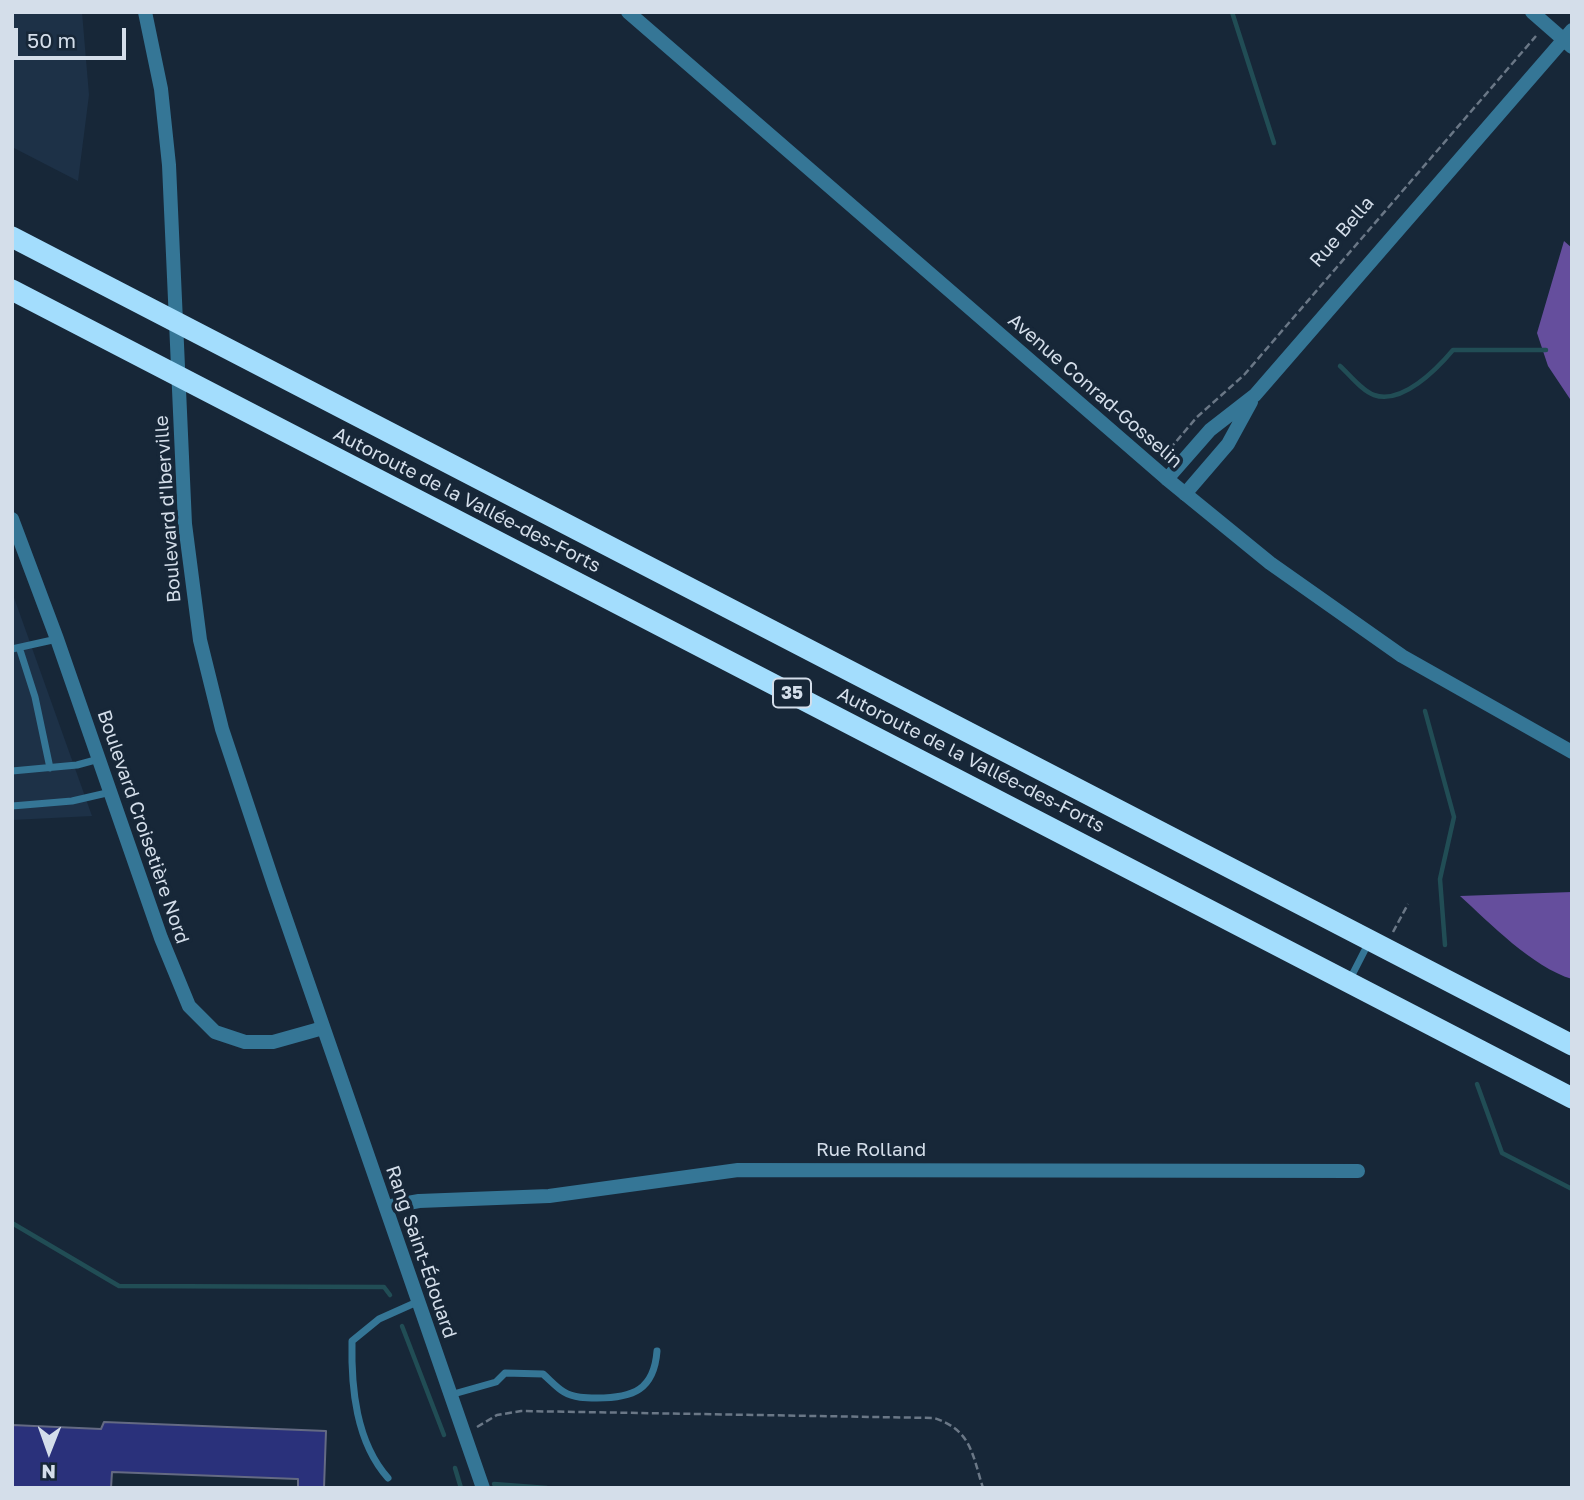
<!DOCTYPE html>
<html>
<head>
<meta charset="utf-8">
<style>
	body { margin:0 }
	#map { position:relative; width:1584px; height:1500px; overflow:hidden; background:#172738; font-family:"Golos Text",sans-serif }
	canvas { display:block }
	.frame { position:absolute; inset:0; border:14px solid #d4deea; pointer-events:none }
	.north { position:absolute; left:14px; top:1416px; width:70px; height:70px; -webkit-text-stroke:5px #172738; paint-order:stroke; rotate:181deg; font-size:19px; font-weight:700; line-height:28px; text-align:center; color:#d4deea }
	.north::after { content:''; display:block; margin:auto; width:24px; height:32px; background:#d4deea; clip-path:polygon(50% 0,100% 100%,50% 72%,0 100%) }
	.scale { position:absolute; left:14px; top:28px; width:112px; height:32px; box-sizing:border-box; border:4px solid #d4deea; border-top:0; padding-left:9px; font-size:21px; line-height:24px; white-space:nowrap; color:#d4deea; -webkit-text-stroke:5px #172738; paint-order:stroke }
</style>
</head>
<body>
<div id="map">
<canvas width="1584" height="1500"></canvas>
<div class="frame"></div>
<div class="north">N</div>
<div class="scale">50 m</div>
</div>
<script>
const context = document.querySelector('canvas').getContext('2d');
context.lineJoin = 'round';
function fillPath(path, color) { context.fillStyle = color; context.fill(path, 'evenodd'); }
function stroke(path, color, width, dash) { context.strokeStyle = color; context.lineWidth = width; context.lineCap = dash ? 'butt' : 'round'; context.setLineDash(dash || []); context.stroke(path); }
function write(font, color, halo, rows, align = 'center') {
  context.font = font + ' "Golos Text",sans-serif'; context.lineWidth = 7; context.setLineDash([]); context.textBaseline = 'middle'; context.strokeStyle = halo; context.fillStyle = color; for (const [text, x, y, turn = 0] of rows) {
    context.save(); context.translate(x, y); context.rotate((+turn || 0) * Math.PI / 180); context.textAlign = isNaN(turn) ? turn : align; if (halo) context.strokeText(text, 0, 0); context.fillText(text, 0, 0); context.restore();
  }
}
fillPath(new Path2D(`
	M12,12h70l7,83 -11,86 -66,-34z
	M12,592l80,224 -80,4z`), '#1d3147');
fillPath(new Path2D(`
	M1564,241l8,7v154l-24,-36 -11,-33z
	M1572,892v87c-40,-12 -82,-56 -112,-83z`), '#654e9d');
stroke(new Path2D(`
	M1232,12l42,131
	M1340,366c10,9 22,25 34,29 28,10 63,-26 79,-45h93
	M1425,711l29,106 -14,62 5,66
	M1477,1084l25,69 70,36
	M12,1223l107,63 265,1 6,8
	M402,1326l42,109
	M455,1468l6,20
	M494,1484l53,4`), '#214d55', 4.5);
const building = new Path2D(`
	M104,1422l222,9 -2,57h-26v-9l-186,-7 -1,16h-99v-63l89,4z`);
fillPath(building, '#2a317b');
stroke(building, '#646a83', 2);
stroke(new Path2D(`
	M1163,457l34,-40 47,-42 292,-339
	M1393,932l15,-28
	M477,1427l20,-12 24,-4 413,7c37,12 38,35 49,70`), '#6a7786', 2.5, [7, 3.5]);
stroke(new Path2D(`
	M12,649l45,-10
	M20,650l15,47 15,71
	M12,771l65,-6 22,-6
	M12,806l60,-5 39,-9
	M1350,979l19,-37
	M450,1395l46,-13 9,-9 38,1c7,6 14,14 21,18 10,6 22,6 33,6 36,0 57,-8 60,-47
	M388,1478c-32,-36 -37,-90 -36,-137l27,-22 38,-17`), '#357696', 7);
stroke(new Path2D(`
	M1532,12l40,35
	M1167,479l43,-49 45,-35 317,-365
	M1185,494l43,-50 23,-42
	M12,519l45,120 104,299 28,68 26,26 30,10h28l50,-14
	M386,1207l33,-6 130,-5 189,-26 620,1`), '#357696', 14);
stroke(new Path2D(`
	M145,12l16,77 8,76 16,359 15,116 22,89 52,156 209,603
	M628,12l539,467 103,84 132,93 170,96`), '#357696', 14);
stroke(new Path2D(`
	M12,237l1560,808
	M12,290l1560,808`), '#a3ddfd', 21);
for (const [x, y, w] of [
	[792,693,38]
]) { const box = new Path2D(); box.roundRect(x - w / 2, y - 14.5, w, 29, 5); context.fillStyle = '#172738'; context.fill(box); stroke(box, '#d4deea', 2); }
write('bold 18px', '#d4deea', null, [
	["35",792,693]
]);
write('19px', '#d4deea', '#172738', [
	["Rue Bella",1342,232,-49],
	["Avenue Conrad-Gosselin",1095,391,41],
	["Autoroute de la Vallée-des-Forts",467,500,27],
	["Boulevard d'Iberville",168,509,-94],
	["Autoroute de la Vallée-des-Forts",971,760,27],
	["Boulevard Croisetière Nord",143,827,71],
	["Rue Rolland",871,1150],
	["Rang Saint-Édouard",421,1252,71]
]);
</script>
</body>
</html>
